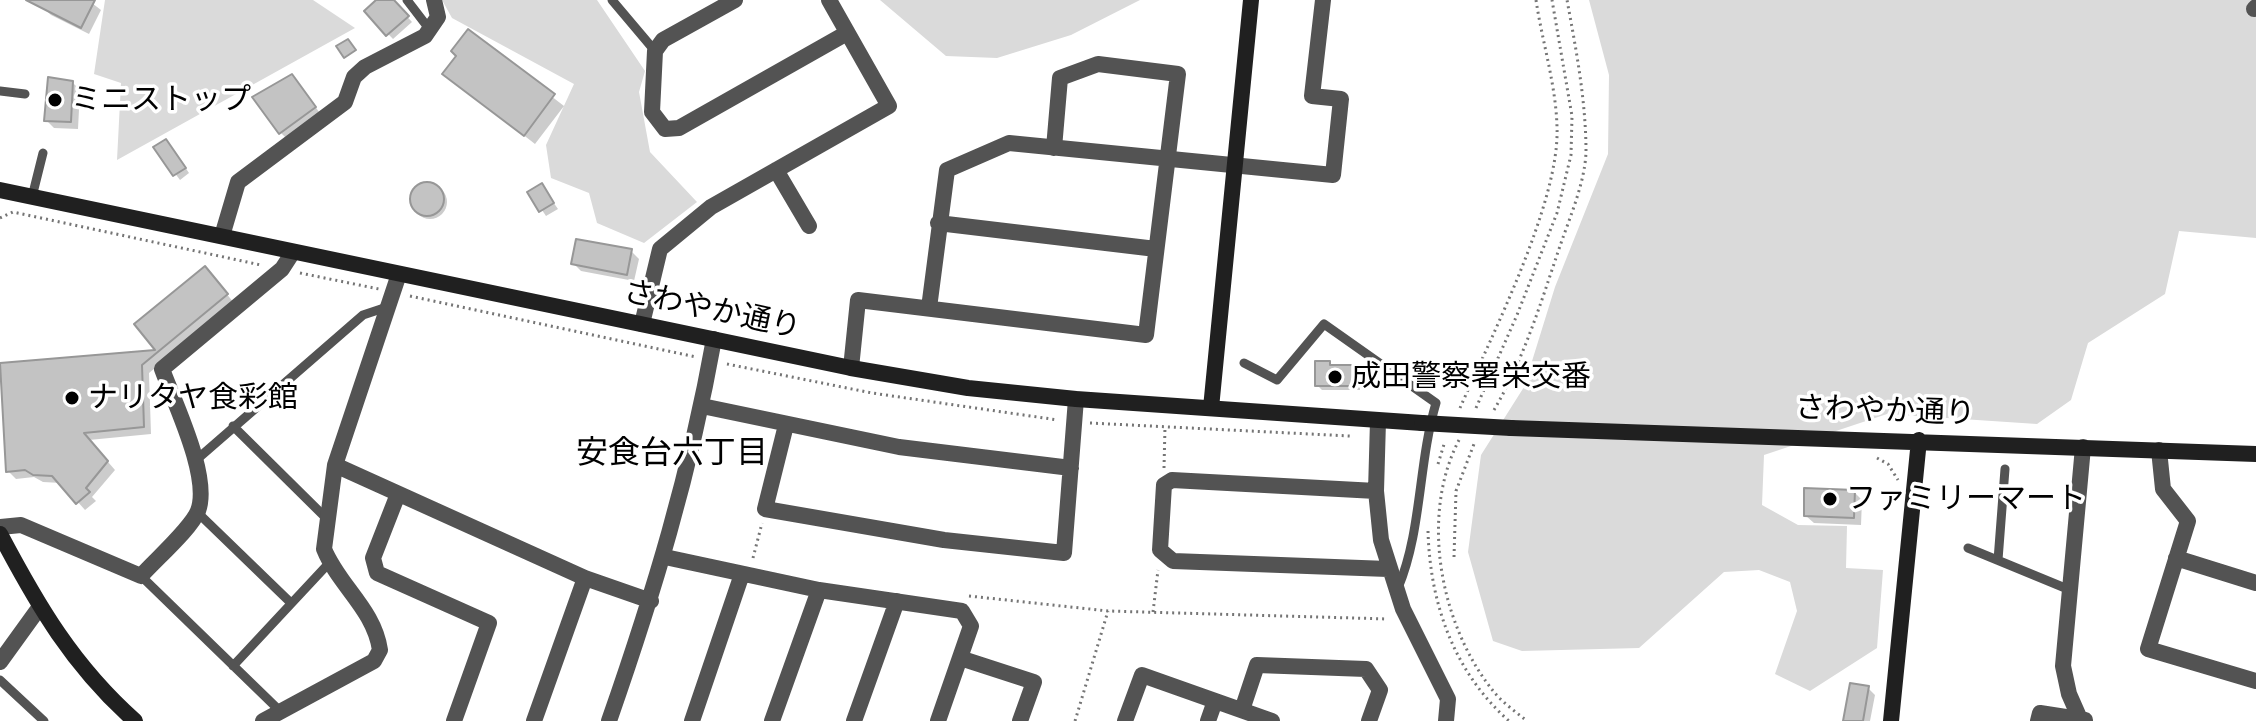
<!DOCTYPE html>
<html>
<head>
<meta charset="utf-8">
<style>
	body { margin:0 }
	canvas { display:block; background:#fff }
</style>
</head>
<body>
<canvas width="2256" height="721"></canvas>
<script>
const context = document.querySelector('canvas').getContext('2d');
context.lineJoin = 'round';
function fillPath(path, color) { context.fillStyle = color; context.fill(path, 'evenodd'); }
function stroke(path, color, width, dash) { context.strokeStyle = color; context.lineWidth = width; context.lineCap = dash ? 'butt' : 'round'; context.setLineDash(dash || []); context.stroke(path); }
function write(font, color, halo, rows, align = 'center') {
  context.font = font + ' Mulish,"Noto Sans JP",sans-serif'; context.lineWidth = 7; context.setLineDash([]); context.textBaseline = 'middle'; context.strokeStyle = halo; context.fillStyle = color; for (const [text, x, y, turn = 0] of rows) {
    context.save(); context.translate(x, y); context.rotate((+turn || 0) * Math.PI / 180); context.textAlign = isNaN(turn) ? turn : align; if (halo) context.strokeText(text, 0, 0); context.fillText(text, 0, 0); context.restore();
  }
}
fillPath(new Path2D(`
	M105,0h208l42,28 -238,132 4,-77 -27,-9z
	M442,0h155l48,71 -6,21 11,60 47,50 -53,41 -47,-20 -8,-30 -38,-15 -5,-33 28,-61 -122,-66z
	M880,0h260l-69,35 -74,23 -51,-2z
	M1589,0h667v238l-77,-7 -14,63 -77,49 -17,57 -34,24 -150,-10 -123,41 -2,50 36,20 49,1 -1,42 37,2 -6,78 -67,43 -35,-17 22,-63 -7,-29 -31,-12 -35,2 -85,76 -117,3 -29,-10 -25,-89 13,-97 43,-68 31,-100 53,-133 1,-79z`), '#dadada');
fillPath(new Path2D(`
	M35,0h53l13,10 -12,24 -38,-19z
	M379,0h13l20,22 -19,17 -27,-28z
	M468,32l96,74 -29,38 -90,-70 13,-18z
	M73,83l7,7 -2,39 -24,-1 -8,-8z
	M299,84l23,32 -34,24 -8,-8z
	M171,146l18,27 -9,7 -24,-32z
	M413 202a17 17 0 1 1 34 0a17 17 0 1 1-34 0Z
	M542,186l16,23 -12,7 -16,-24z
	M631,251l8,8 -5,22 -53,-10 -8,-8z
	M212,276l22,27 -85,70 2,61 -62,6 26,30 -23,27 4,4 -11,9 -24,-27 -18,-1 -9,-5 -18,2 -8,-8 -6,-106 156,-13 -22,-27z
	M1329,363l5,4h21l5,5v18h-38l-5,-5z
	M1854,492l8,8 -1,25 -47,-2 -8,-7z
	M1868,688l7,7 -5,26h-25z`), '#0003');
const building = new Path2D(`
	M26,0h69l-14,28z
	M376,0h18l15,16 -23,20 -22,-25z
	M468,29l87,65 -31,42 -82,-62 14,-18 -5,-5z
	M348,39l8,11 -12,8 -8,-12z
	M292,74l24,33 -37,27 -27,-37z
	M48,77l25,4 -2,41 -27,-1z
	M166,139l20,29 -13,8 -20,-29z
	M410 199a17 17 0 1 1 34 0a17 17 0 1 1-34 0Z
	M542,183l12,20 -15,9 -12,-20z
	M576,239l56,10 -5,26 -56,-11z
	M205,266l23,28 -86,71 2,62 -60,6 24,28 -22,27 4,4 -14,12 -24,-28 -19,-1 -8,-5 -19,2 -6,-109 155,-13 -21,-26z
	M1315,361h15v4h25l1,21h-41z
	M1804,488l51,2 -1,28 -50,-2z
	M1850,683l19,3 -6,35h-20z`);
fillPath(building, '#c3c3c3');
stroke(building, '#979797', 2);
stroke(new Path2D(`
	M0,218l13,-6 248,53
	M300,273l79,16
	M410,296l286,61
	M727,364l145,29 186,27
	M1460,408c31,-71 100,-206 97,-281 -1,-42 -15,-86 -21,-127
	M1476,408l41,-93 40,-102 14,-58 1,-39 -20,-116
	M1494,410c30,-51 47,-108 66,-164 10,-29 25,-64 26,-94 0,-51 -10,-103 -19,-152
	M1090,423l260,13
	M1459,440c-40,77 -18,187 35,252 9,11 22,20 33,29
	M1877,458l11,6 10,16
	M1438,464l7,-23
	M1164,468l1,-41
	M1428,531c2,73 26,141 81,190
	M1454,557l2,-66 18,-47
	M753,558l9,-35
	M969,596l139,15 280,8
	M1153,612l5,-42
	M1075,721l33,-110`), '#757575', 3, [2, 4]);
stroke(new Path2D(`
	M407,0l23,30
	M612,0l43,51
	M0,91l25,3
	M32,197l11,-44
	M1244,363l33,17 47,-56 112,79c-18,61 -14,128 -38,185
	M233,426l93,92
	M195,461l168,-146 24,-8
	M198,513l93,90
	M1968,548l102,42
	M1998,560l7,-91
	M141,576l139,135
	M233,666l97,-104
	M0,680l44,41`), '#535353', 9);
stroke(new Path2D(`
	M735,0l-72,40 -8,11 -3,61 13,17 14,-1 168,-95
	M2254,9l2,-2
	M776,170l33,56
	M938,223l218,26
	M222,236l16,-54 107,-80 9,-25 11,-10 60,-31 13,-19 -4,-17
	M929,308l18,-138 62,-27 324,32 8,-76 -29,-3 11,-96
	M642,324l18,-75 51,-42 178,-101 -60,-106
	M851,368l7,-68 288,35 32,-261 -80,-10 -38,14 -6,70
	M702,406l197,41 172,21
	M1378,421l-2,70 5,49 22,69 45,90 -2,22
	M786,425l-21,84 179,31 120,13 12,-154
	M2159,450l4,39 25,32 -40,128 108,32
	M335,465l250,113 66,23
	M1376,491l-204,-11 -8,5 -4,65 13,11 215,8
	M398,494l-25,64 4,15 112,50 -35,98
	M0,527l21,-2 120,51c14,-16 50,-47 57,-65 13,-34 -24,-109 -36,-142l120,-100 11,-17
	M665,557l154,33 143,21 9,15 -33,95
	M2176,558l80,25
	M960,658l74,24 -14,39
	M0,662l39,-54
	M1242,710l15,-45 109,4 14,21 -11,31
	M2080,719l-11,-25 -6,-28 20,-219
	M263,721l111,-60 6,-11c-6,-41 -41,-64 -56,-101l11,-84 64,-191
	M534,721l51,-143
	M609,721c45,-129 81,-248 105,-382
	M692,721l50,-147
	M772,721l47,-131
	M854,721l43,-120
	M1125,721l17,-46 130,46
	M1208,721l7,-20
	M2038,721l2,-8 45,7`), '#535353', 16);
stroke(new Path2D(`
	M0,190l851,178 117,20 108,11 346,24
	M1211,408l40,-408
	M1511,428l745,26
	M0,534c38,72 73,132 135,187
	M1891,721l28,-281`), '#202020', 16);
stroke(new Path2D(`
	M1422,423l89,5`), '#202020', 16);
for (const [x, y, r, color] of [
	[55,100,8,"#000"],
	[1335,377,8,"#000"],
	[72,398,8,"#000"],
	[1830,499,8,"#000"]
]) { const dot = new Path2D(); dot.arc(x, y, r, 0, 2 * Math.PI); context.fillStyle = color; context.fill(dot); stroke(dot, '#fff', 3); }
write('30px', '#000', '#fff', [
	["ミニストップ",71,100],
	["成田警察署栄交番",1351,377],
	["ナリタヤ食彩館",88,398],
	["ファミリーマート",1846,499]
], 'left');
write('30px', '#000', '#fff', [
	["さわやか通り",712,310,12],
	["さわやか通り",1885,411,2]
]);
write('32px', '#000', '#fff', [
	["安食台六丁目",672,453]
]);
</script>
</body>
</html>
